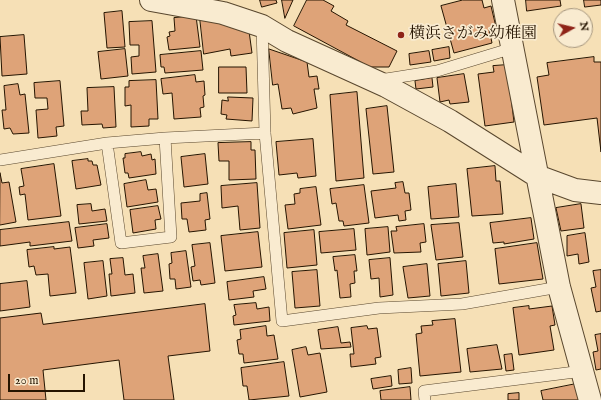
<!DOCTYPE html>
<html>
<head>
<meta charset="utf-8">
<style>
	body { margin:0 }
	#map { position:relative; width:601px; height:400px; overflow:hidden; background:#f6e0b6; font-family:"IM FELL English",serif }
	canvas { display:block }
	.north { position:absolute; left:553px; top:8px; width:40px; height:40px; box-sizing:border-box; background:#f9ebd0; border:1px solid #a4957d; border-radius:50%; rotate:82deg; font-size:11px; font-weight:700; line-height:16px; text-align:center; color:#251400 }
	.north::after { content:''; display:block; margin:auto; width:14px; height:18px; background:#8f2418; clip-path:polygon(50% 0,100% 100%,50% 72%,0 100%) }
	.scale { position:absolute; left:8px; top:374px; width:77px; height:18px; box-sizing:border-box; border:2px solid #251400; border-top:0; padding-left:5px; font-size:12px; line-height:14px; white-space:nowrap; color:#251400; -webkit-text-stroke:3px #f9ebd0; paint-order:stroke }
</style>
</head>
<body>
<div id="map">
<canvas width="601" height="400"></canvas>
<div class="north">N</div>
<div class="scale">20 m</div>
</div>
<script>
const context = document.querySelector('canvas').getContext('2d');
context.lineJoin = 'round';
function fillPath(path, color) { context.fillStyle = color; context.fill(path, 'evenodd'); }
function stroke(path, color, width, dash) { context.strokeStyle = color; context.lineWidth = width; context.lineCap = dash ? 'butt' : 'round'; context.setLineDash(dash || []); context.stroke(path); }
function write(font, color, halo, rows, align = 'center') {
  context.font = font + ' "IM FELL English","Noto Serif JP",serif'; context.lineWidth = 3.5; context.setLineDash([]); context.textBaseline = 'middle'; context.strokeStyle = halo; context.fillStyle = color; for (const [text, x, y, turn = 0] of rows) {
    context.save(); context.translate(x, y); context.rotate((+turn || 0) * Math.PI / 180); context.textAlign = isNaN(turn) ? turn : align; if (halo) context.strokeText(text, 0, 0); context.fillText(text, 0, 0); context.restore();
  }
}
const building = new Path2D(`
	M260,0h16l1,3 -15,4z
	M282,0h11l-8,18z
	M307,0h16l11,6 -3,5 17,10 -2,4 51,26 -8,16h-19l-76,-41z
	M463,0h19l2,8 7,-2 5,21 -7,2 3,14 -38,10 -13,-47z
	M526,0h34l1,6 -34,5z
	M584,0h17v5l-16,2z
	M122,11l3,36 -18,1 -3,-35z
	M196,16l4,31 -31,3 -2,-13 3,-1 -1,-4 6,-1 -1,-13z
	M200,18l49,13 3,22 -21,3 -1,-7 -26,5z
	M152,21l4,51 -24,2 -1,-17 8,-1v-11h-9l-1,-23z
	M24,35l3,39 -25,2 -2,-39z
	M449,47l1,11 -16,3 -2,-11z
	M125,49l3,27 -27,3 -3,-27z
	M269,49l38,13 2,15 8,-1 2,13h-5l3,19 -24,6 -2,-6 -9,1 -4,-25 -5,1z
	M201,51l2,19 -38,3 -1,-6h-3l-1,-12z
	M429,51l2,11 -21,3 -1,-11z
	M594,57v5h7v90l-4,-34 -53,7 -7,-48 12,-2 -2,-12z
	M507,65l7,57 -29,4 -7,-52 16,-2 -1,-6z
	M219,67h27l1,26h-28z
	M464,74l5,28 -19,2 -1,-4 -9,2 -3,-24z
	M195,75l1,7 8,-1 1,14 -2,1 1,11 -4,1 1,9 -27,2 -2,-26 -9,1 -2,-15z
	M432,78l1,9 -17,2 -1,-8z
	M156,80l2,39h-9v7l-18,1v-22l-6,1v-19h4v-6z
	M60,81l4,45 -8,1 1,9 -19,2 -2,-28 12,-1 -1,-11h-12l-1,-15z
	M18,84l2,11 5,-1 4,39 -16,1 -3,-6 -6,1 -2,-19h4l-2,-24z
	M114,87l2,40 -13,1 -1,-4 -20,1 -1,-14h7l-1,-23z
	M357,92l7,86 -28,3 -6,-86z
	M228,97l25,1 -1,23 -26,-2 1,-4 -6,-1 1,-14 6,1z
	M387,106l7,66 -21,2 -7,-65z
	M313,139l3,37 -18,2 -1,-5 -18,2 -3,-33z
	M251,142v8h4l1,29 -27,1v-19h-10l-1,-18z
	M141,152l1,4 9,-2 1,6 3,-1 1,15 -27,4 -1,-5h-3l-2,-15h2v-4z
	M205,154l3,30 -24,3 -3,-30z
	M88,159v2h4l1,4h4l4,20 -25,4 -4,-28z
	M54,164l7,52 -33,4 -3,-26 -5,1 -1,-8 5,-1 -3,-17z
	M495,166l1,15h4l3,33 -31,2 -5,-47z
	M0,173l2,10 7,-1 7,40 -16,3z
	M146,180l2,10 8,-1 2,13 -31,5 -3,-23z
	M403,182l2,11h4l2,17 -6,1 1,9 -7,1 -1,-6 -23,3 -4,-27 25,-3 -1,-5z
	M257,183l3,45 -20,2 -2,-24 -16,2 -1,-22z
	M456,184l3,33 -28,2 -3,-32z
	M364,185l5,38 -25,3 -1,-5h-4l-3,-18 -4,1 -2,-15z
	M316,187l5,38 -33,4 -3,-24 10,-1 -1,-10 6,-1v-4z
	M207,193l3,26 -5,1 1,10 -17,2 -2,-13h-5l-1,-16 19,-2v-7z
	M91,204l1,7 13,-2 2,12 -28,3 -2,-19z
	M581,204l3,24 -23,3 -5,-23z
	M158,206l3,13 -6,1 1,9 -23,4 -3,-23z
	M531,218l3,21 -30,5v-2l-11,1 -3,-20z
	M69,222l3,19 -42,5v-4l-30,4v-16z
	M459,223l4,34 -27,3 -5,-35z
	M107,224l2,14 -16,2 1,6 -16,2 -3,-20z
	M424,224l2,18 -6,1 1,9 -27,1 -3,-22h6l-1,-4z
	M388,227l2,25 -23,3 -2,-26z
	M354,229l2,21 -35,3 -2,-21z
	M314,230l3,35 -30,3 -3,-35z
	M258,232l4,35 -37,4 -4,-35z
	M585,233l4,29 -10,2 -1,-10 -11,2v-20z
	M210,243l5,40 -14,2 -1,-5 -7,1 -2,-14 4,-1 -3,-21z
	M537,243l6,36 -44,5 -4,-35z
	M54,247v2l16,-2 6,46 -26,3 -2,-22 -12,1 -2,-9 -5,1 -2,-17z
	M186,251l5,36 -15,2 -1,-10h-5l-1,-15 3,-1 -1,-10z
	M158,254l5,37 -19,2 -3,-25h4l-2,-12z
	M355,255l2,16h-3l1,12 -5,1 1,13 -11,1 -3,-28 -2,1 -2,-14z
	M123,258l2,17 8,-1 2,19 -24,3 -2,-22h3l-2,-15z
	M390,258l3,37 -13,2 -1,-19 -8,1 -2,-19z
	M103,261l4,35 -19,3 -4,-36z
	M466,261l3,32 -28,3 -3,-32z
	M427,264l3,32 -22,2 -5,-31z
	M317,270l3,36 -25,2 -3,-36z
	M601,270v41l-5,1 -5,-24 5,-1 -3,-16z
	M264,277l2,12 -13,2 1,6 -25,3 -2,-18z
	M27,281l3,26 -30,4v-27z
	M256,303l1,6 12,-2 1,14 -36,4 -1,-9 3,-1 -2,-10z
	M205,304l5,47 -42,5 6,44h-50l-5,-40 -76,10 3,30h-46v-82l41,-5 2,11z
	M529,306v3l23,-3 3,19 -5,1 4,24 -35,5 -6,-47z
	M455,319l6,53 -41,4 -4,-42 6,-1 -1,-7 12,-1 -1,-4z
	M266,326l1,10 7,-1 4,24 -34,4 -1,-9h-4l-2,-14 4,-1 -1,-9z
	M367,326l1,3 9,-1 4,29 -6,1 1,6 -25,3 -1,-13h4l-3,-26z
	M338,327l3,16 9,-1 1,5 -30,2 -3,-19z
	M601,334v35l-5,1 -3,-18 5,-1 -3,-16z
	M497,345l5,24 -32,3 -3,-23z
	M306,347l2,8 12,-2 7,39 -27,5 -8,-47z
	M512,354l2,16 -8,1 -2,-16z
	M284,362l5,34 -40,4 -2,-14h-4l-2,-18z
	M411,368l1,15 -13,1 -1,-14z
	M391,376l1,10 -19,3 -2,-10z
	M576,384l4,16h-37l-2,-9z
	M410,387l1,13h-30l-1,-9z
	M519,393v7h-11v-6z`);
fillPath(building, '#dea378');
stroke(building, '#251400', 1);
const lane = new Path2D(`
	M262,26l3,107 17,188 97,-13 83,-4 97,-17
	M380,80l57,-9 76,-23
	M107,143l14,100 50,-6 -6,-99
	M0,160l107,-17 58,-5 100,-5
	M425,400l-1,-9 159,-20`);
const street = new Path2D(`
	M151,0l72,13 39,13 25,15 99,45 64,35 87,55 38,14 26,3
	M503,0l56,287 31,113`);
stroke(lane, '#59472e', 12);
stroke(street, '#59472e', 24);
stroke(lane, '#f9ebd0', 11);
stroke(street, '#f9ebd0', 22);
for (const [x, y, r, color] of [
	[401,35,4,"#8f2418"]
]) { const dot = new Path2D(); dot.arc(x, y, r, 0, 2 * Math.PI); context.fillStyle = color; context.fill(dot); stroke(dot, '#f9ebd0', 1.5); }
write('16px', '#251400', '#f9ebd0', [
	["横浜さがみ幼稚園",409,35]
], 'left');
</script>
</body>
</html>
